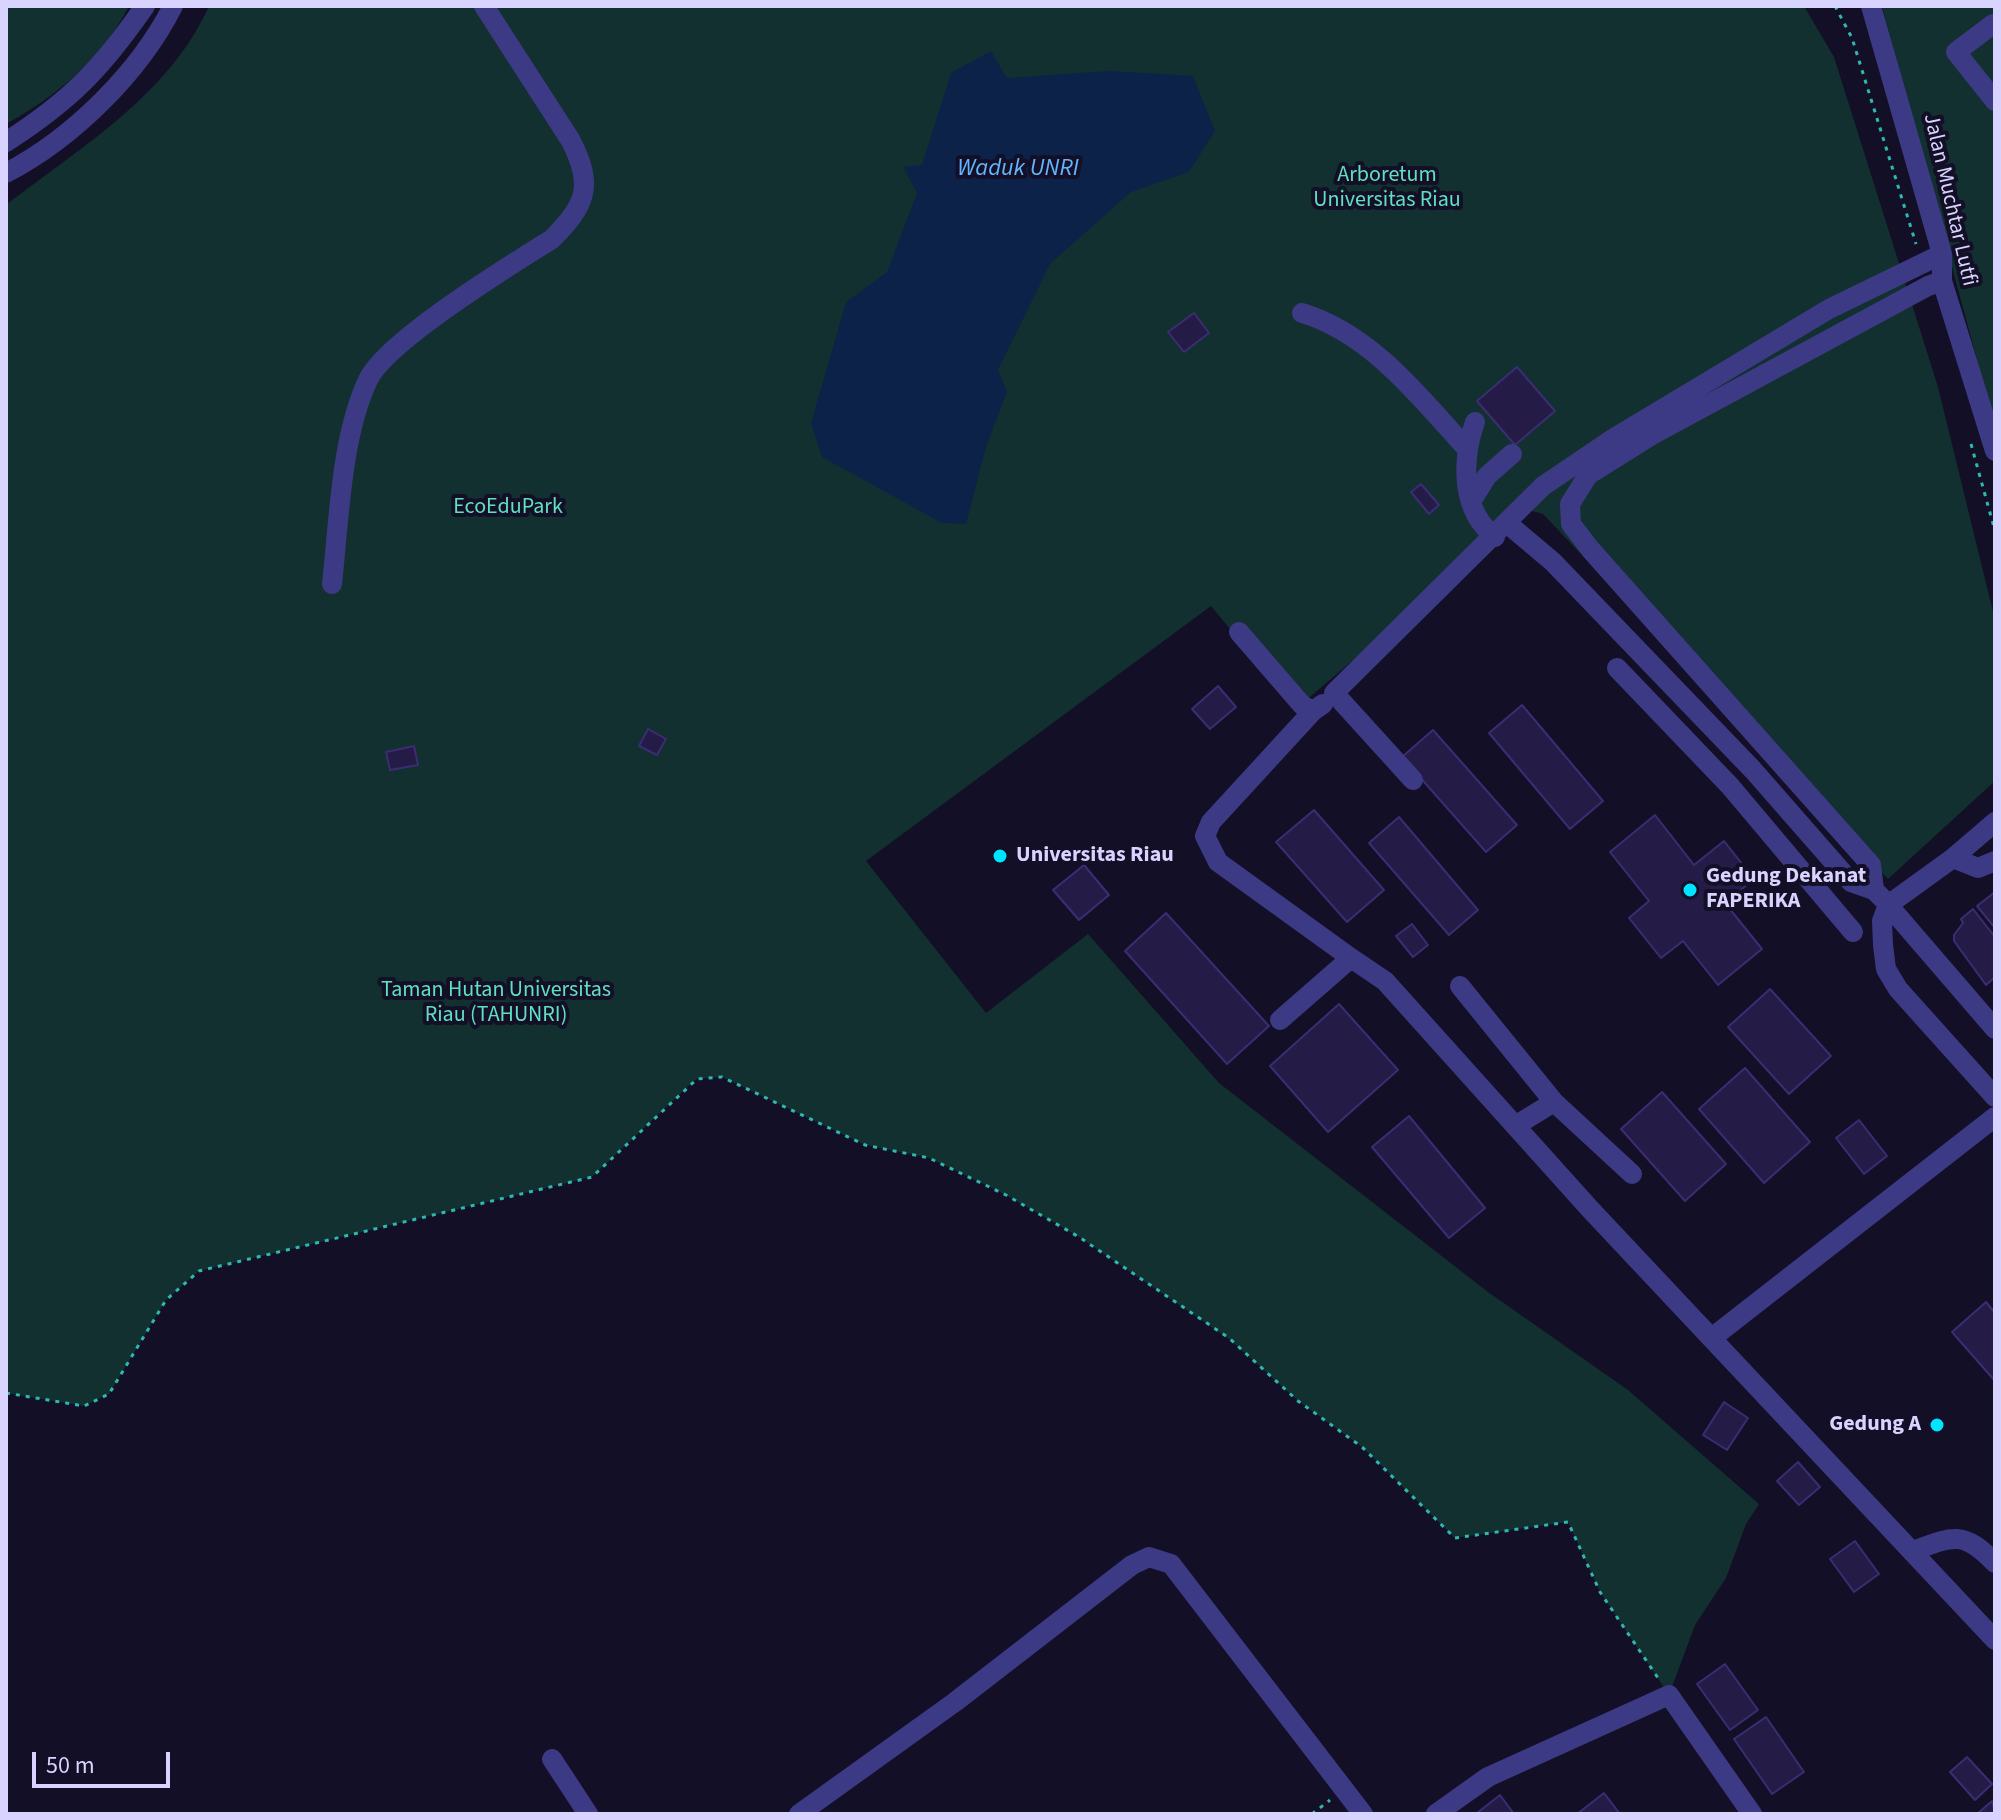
<!DOCTYPE html>
<html>
<head>
<meta charset="utf-8">
<style>
	body { margin:0 }
	#map { position:relative; width:2001px; height:1820px; overflow:hidden; background:#130f26; font-family:"Source Sans 3",sans-serif }
	canvas { display:block }
	.frame { position:absolute; inset:0; border:8px solid #d9d4ff; pointer-events:none }
	.scale { position:absolute; left:32px; top:1752px; width:138px; height:36px; box-sizing:border-box; border:4px solid #d9d4ff; border-top:0; padding-left:10px; font-size:24px; line-height:28px; white-space:nowrap; color:#d9d4ff; -webkit-text-stroke:6px #130f26; paint-order:stroke }
</style>
</head>
<body>
<div id="map">
<canvas width="2001" height="1820"></canvas>
<div class="frame"></div>
<div class="scale">50 m</div>
</div>
<script>
const context = document.querySelector('canvas').getContext('2d');
context.lineJoin = 'round';
function fillPath(path, color) { context.fillStyle = color; context.fill(path, 'evenodd'); }
function stroke(path, color, width, dash) { context.strokeStyle = color; context.lineWidth = width; context.lineCap = dash ? 'butt' : 'round'; context.setLineDash(dash || []); context.stroke(path); }
function write(font, color, halo, rows, align = 'center') {
  context.font = font + ' "Source Sans 3",sans-serif'; context.lineWidth = 8; context.setLineDash([]); context.textBaseline = 'middle'; context.strokeStyle = halo; context.fillStyle = color; for (const [text, x, y, turn = 0] of rows) {
    context.save(); context.translate(x, y); context.rotate((+turn || 0) * Math.PI / 180); context.textAlign = isNaN(turn) ? turn : align; if (halo) context.strokeText(text, 0, 0); context.fillText(text, 0, 0); context.restore();
  }
}
fillPath(new Path2D(`
	M6,6h123c-27,53 -72,90 -123,118z
	M209,6h1595l30,51 104,330 57,233v161l-107,98 -345,-365 -15,-4 -232,199 -85,-103 -345,255 120,152 102,-79 131,149 269,209 140,98 131,114 -13,20 -20,54 -31,47 -26,70 -69,-103 -32,-70 -113,16 -93,-91 -64,-46 -69,-62 -150,-102 -73,-42 -77,-37 -64,-13 -143,-68 -26,2 -104,98 -393,94 -33,29 -57,94 -25,12 -78,-13v-1188c75,-58 163,-110 203,-199z
	M1882,6h113v421z`), '#12302f');
fillPath(new Path2D(`
	M991,51l16,27 102,-7 84,5 22,55 -26,41 -58,20 -81,72 -52,106 9,22 -21,55 -20,77 -24,-1 -120,-66 -11,-34 35,-121 41,-30 30,-79 -14,-26 19,-2 29,-92z`), '#0c2248');
const building = new Path2D(`
	M1194,313l15,20 -25,19 -16,-20z
	M1517,367l38,44 -40,34 -38,-44z
	M1421,484l18,21 -10,9 -18,-22z
	M1218,686l18,21 -26,22 -18,-20z
	M1522,705l81,96 -33,28 -81,-96z
	M648,729l18,10 -9,16 -18,-9z
	M1433,730l84,95 -31,27 -84,-95z
	M414,746l4,19 -28,5 -4,-18z
	M1314,810l70,80 -37,32 -71,-80z
	M1655,815l39,50 30,-24 30,38 -29,24 37,46 -44,36 -35,-44 -22,17 -32,-40 20,-17 -39,-49z
	M1399,817l79,93 -29,25 -80,-92z
	M1084,865l25,30 -30,25 -26,-30z
	M1995,892v36l-18,-22z
	M1973,909l22,28v40l-9,8 -32,-44v-6l9,-12 -2,-4z
	M1166,913l103,113 -42,38 -102,-113z
	M1412,924l16,21 -15,12 -17,-21z
	M1770,989l61,67 -42,38 -61,-67z
	M1339,1004l59,66 -70,62 -58,-66z
	M1745,1068l65,74 -46,41 -65,-74z
	M1662,1092l64,72 -41,37 -64,-72z
	M1409,1116l76,92 -36,30 -77,-91z
	M1859,1120l28,36 -23,18 -28,-36z
	M1986,1302l9,11v68l-43,-49z
	M1724,1402l24,16 -21,32 -24,-15z
	M1798,1462l22,25 -21,18 -22,-24z
	M1855,1541l24,33 -25,18 -24,-33z
	M1725,1664l33,46 -28,20 -33,-46z
	M1766,1717l38,55 -32,22 -38,-55z
	M1967,1757l25,27 -17,16 -25,-28z
	M1604,1793l16,21h-43z
	M1500,1795l14,19h-36l-1,-1z
	M1992,1801l3,13h-18z`);
fillPath(building, '#241b47');
stroke(building, '#3b2d73', 2);
stroke(new Path2D(`
	M1835,6l17,32 64,206
	M1971,444l24,87
	M6,1393l78,13 25,-12 57,-94 33,-29 393,-94 105,-98 25,-2 143,68 64,13 77,37 73,42 150,101 69,63 64,46 93,91 113,-16 32,70 58,86
	M1312,1814l18,-14`), '#2fb8b0', 3, [4, 6]);
stroke(new Path2D(`
	M1871,6l71,248v27l53,170
	M1995,27l-2,-3 -37,28 39,49
	M6,142c64,-41 96,-74 139,-136
	M6,173c67,-35 133,-100 167,-167
	M1302,313c68,20 118,84 164,135
	M1475,422c-13,37 -15,88 20,115
	M1472,500l15,-24 25,-22
	M1508,524l45,38 200,208 98,112 23,8 9,9 112,130
	M332,584c7,-63 9,-147 36,-204 18,-39 144,-116 184,-141 34,-34 42,-53 19,-98l-87,-135
	M1239,632l63,73 11,6 10,-7
	M1617,668l113,118 123,146
	M1313,711l-102,111 -6,14 13,26 133,96
	M1413,780l-79,-87 209,-207 71,-48 215,-129 113,-55
	M1995,822l-42,36 -65,47 -6,16 1,24 3,24 12,20 97,108
	M1953,858l25,10 17,-7
	M1874,890l-3,-25 -280,-315 -20,-26 -1,-20 18,-29 64,-40 276,-149 14,-5
	M1460,986l94,116 78,72
	M1280,1020l71,-62 34,23 205,228 405,431
	M1515,1126l39,-24
	M1713,1337l282,-220
	M1913,1551c40,-15 50,-21 82,12
	M552,1759l36,55
	M799,1814l156,-112 177,-137 17,-8 22,7 192,250
	M1436,1814l52,-37 181,-82 83,119`), '#3d3a85', 20);
for (const [x, y, r, color] of [
	[1000,856,8,"#00e5ff"],
	[1690,890,8,"#00e5ff"],
	[1937,1425,8,"#00e5ff"]
]) { const dot = new Path2D(); dot.arc(x, y, r, 0, 2 * Math.PI); context.fillStyle = color; context.fill(dot); stroke(dot, '#130f26', 3); }
write('22px', '#5fe0c0', '#130f26', [
	["Arboretum",1387,176],
	["Universitas Riau",1387,201],
	["EcoEduPark",508,508],
	["Taman Hutan Universitas",496,991],
	["Riau (TAHUNRI)",496,1016]
]);
write('22px', '#d9d4ff', '#130f26', [
	["Jalan Muchtar Lutfi",1949,200,77]
]);
write('bold 22px', '#d9d4ff', '#130f26', [
	["Universitas Riau",1016,856],
	["Gedung Dekanat",1706,877],
	["FAPERIKA",1706,902],
	["Gedung A",1921,1425,"right"]
], 'left');
write('italic 24px', '#62b6ff', '#130f26', [
	["Waduk UNRI",1018,170]
]);
</script>
</body>
</html>
